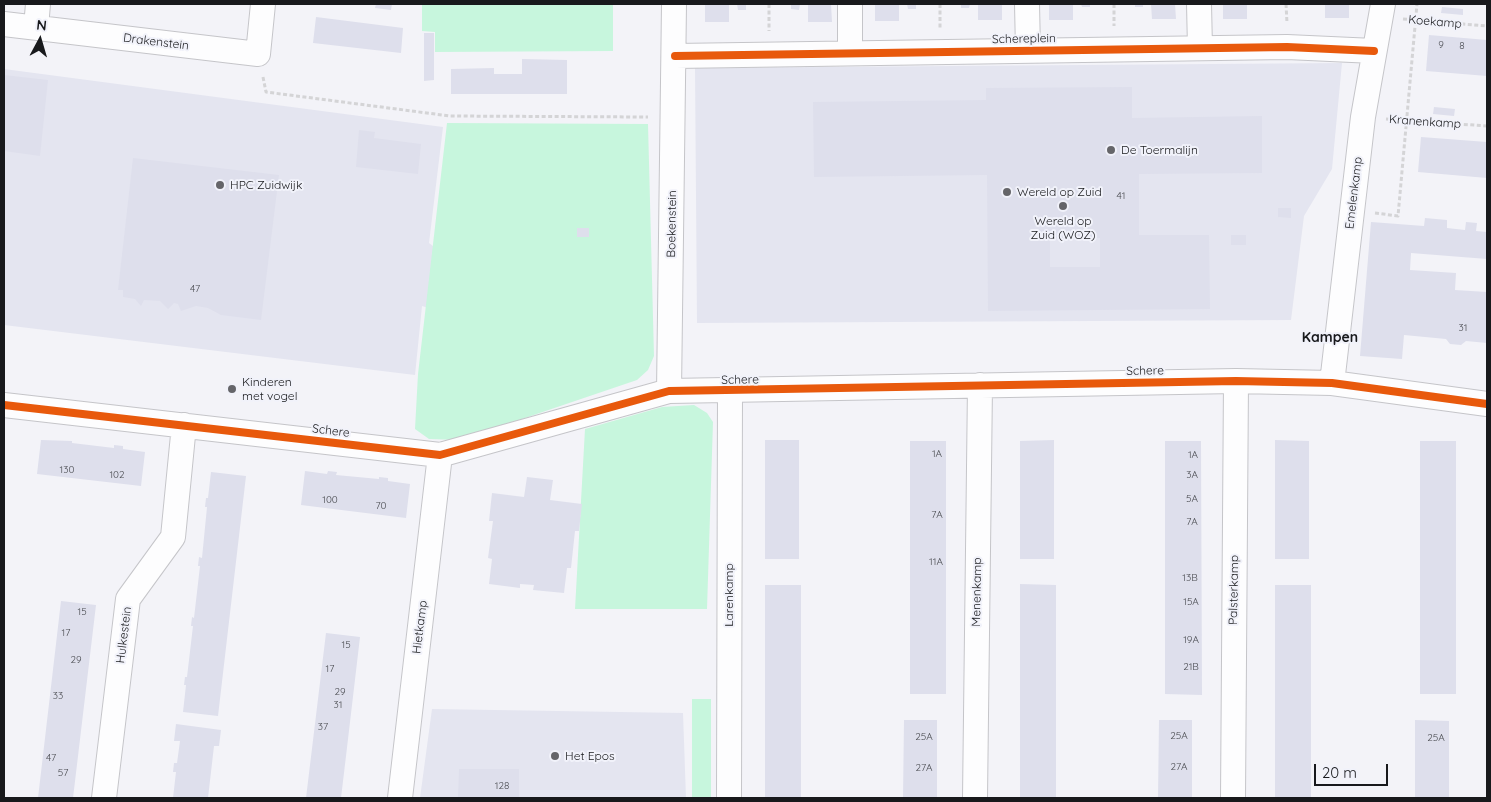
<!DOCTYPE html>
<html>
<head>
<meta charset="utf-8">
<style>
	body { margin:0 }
	#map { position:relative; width:1491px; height:802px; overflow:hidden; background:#f3f3f8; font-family:Quicksand,sans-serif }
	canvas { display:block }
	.frame { position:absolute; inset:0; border:5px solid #18191c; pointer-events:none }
	.north { position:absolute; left:15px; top:15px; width:50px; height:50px; -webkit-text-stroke:4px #f1f2fa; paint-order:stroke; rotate:6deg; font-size:14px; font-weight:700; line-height:20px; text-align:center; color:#18191c }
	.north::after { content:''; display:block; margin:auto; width:18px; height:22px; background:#18191c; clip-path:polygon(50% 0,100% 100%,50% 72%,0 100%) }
	.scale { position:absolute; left:1314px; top:764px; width:74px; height:22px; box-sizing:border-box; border:2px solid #18191c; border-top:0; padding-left:6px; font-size:15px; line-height:18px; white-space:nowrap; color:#18191c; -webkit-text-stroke:4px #f1f2fa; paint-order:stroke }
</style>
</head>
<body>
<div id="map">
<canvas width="1491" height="802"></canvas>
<div class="frame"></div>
<div class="north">N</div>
<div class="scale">20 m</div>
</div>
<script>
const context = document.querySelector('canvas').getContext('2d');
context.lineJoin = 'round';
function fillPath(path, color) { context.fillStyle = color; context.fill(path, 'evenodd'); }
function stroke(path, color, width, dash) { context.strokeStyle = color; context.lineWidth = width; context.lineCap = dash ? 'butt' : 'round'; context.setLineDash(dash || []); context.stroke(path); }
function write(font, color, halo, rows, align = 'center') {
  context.font = font + ' Quicksand,sans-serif'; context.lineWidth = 4; context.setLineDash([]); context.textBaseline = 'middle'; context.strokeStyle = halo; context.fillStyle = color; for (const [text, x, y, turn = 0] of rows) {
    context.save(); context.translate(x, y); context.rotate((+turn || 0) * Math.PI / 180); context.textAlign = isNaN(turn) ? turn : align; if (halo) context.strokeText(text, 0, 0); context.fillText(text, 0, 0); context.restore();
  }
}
fillPath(new Path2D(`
	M1342,63l-10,106 -28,47 -13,104 -594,3 -2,-255z
	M4,69l439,58 -14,116 53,40 -15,37 -45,-14 -7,69 -411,-50z
	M432,709l251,4 3,85h-266z`), '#e4e5f0');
fillPath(new Path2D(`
	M422,4h191v47l-178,1v-20l-13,-1z
	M447,123l201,1 6,232 -6,14 -11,10 -177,60 -31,-1 -14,-10 3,-55z
	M694,405l13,8 6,9 -6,187h-132l10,-180 77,-22z
	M692,699h19v99h-19z`), '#c7f6dd');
fillPath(new Path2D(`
	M376,4h16l-1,6 -16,-2z
	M705,4h24v18h-24z
	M737,4h9v6h-8z
	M791,4h9l-1,6 -8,-1z
	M808,4h23l1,18h-24z
	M875,4h24v17h-24z
	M907,4h9v5h-8z
	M961,4h9l-1,4h-8z
	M978,4h24v16h-24z
	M1049,4h24v16h-24z
	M1081,4h9v3h-8z
	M1135,4h8v3h-8z
	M1151,4h24l1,15h-24z
	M1223,4h24v15h-24z
	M1325,4h24v14h-24z
	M1442,7l21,2v6l-22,-2z
	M316,17l87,11 -2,25 -88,-10z
	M424,33h10v47l-10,1z
	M1429,35l58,5v36l-61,-5z
	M522,59l45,1v34h-116v-25l43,-1v6h28z
	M4,75l44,5 -8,76 -36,-5z
	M1132,87v31l130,-2v57l-123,1v61h70l1,74 -222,2 -1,-136 -173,2 -1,-75 173,-2v-12zM1100,238v29h-50v-28z
	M1434,107l21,2 -1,7 -21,-2z
	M359,130l16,2 -1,6 47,6 -3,30 -62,-7z
	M1421,137l66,5v36l-69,-6z
	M133,158l146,17 -18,145 -40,-5 -13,-7 -12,-2 -15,5 -3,-7 -4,-1 -6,6 -8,-8 -16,-1 -3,6 -6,-7 -12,-2v-7h-5z
	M1278,208h13v10l-13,-1z
	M1425,218l22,2v8l18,2 1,-8 11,1 -1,8 11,1v27l-76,-6 -1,17 46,3 -1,17 32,2v51l-21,-2 -5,4 -11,-1 -4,-5 -42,-4 -2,24 -42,-3 11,-134 53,4z
	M577,228h12v9h-12z
	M1231,235h15v10h-15z
	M41,440l31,1v2l42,5v-3l9,1v3l22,3 -4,34 -104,-12z
	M765,440h34v119h-34z
	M1054,440v119h-34v-118z
	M1275,440l34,1v118h-34z
	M910,441h36v253h-36z
	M1165,441h36l1,254 -37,-1z
	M1420,441h36v253h-36z
	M305,471l22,3 1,-3 9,1 -1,3 43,4v-2l9,1v3l22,3 -4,34 -105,-13z
	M211,472l35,4 -28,240 -35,-4 3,-27h-2l1,-8h2l6,-51h-2l1,-9 2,1 6,-52h-2l1,-9 3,1 5,-51h-2l1,-9h2z
	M527,477l26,3 -3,20 32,4 -3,27h-4l-4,37h-4l-3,25 -31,-3 1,-5 -14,-1v4l-31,-4 3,-25 -4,-1 5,-37h-4l3,-28 32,4z
	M1020,584l36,1v213h-36z
	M765,585h36v213h-36z
	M1275,585h36v213h-36z
	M61,601l35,4 -23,193h-35z
	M326,633l34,4 -14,119 -5,42h-35z
	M904,720h33v78h-34z
	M1159,720h33v78h-34z
	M1415,720l34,1v77h-34z
	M176,724l45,6 -2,16h-5l-6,52h-35l3,-26h-3l1,-9h3l3,-22h-6z
	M459,769h60v29h-61z`), '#dedfec');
const minor = new Path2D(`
	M1027,4l1,46
	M1199,4l1,44
	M4,24l254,30 5,-50
	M36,27l2,-23
	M850,53v-49
	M675,56l612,-9 87,4
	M1332,383l31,-266 20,-113
	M669,391l5,-387
	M4,405l436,50 229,-64 567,-10 96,2 155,21
	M104,798l24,-199 45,-62 11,-112
	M400,798l40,-343
	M729,798l1,-407
	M975,798l5,-413
	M1233,798l3,-417`);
stroke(minor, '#c5c5c9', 26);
stroke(new Path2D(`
	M769,4v27
	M940,4v24
	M1114,4v22
	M1286,4l1,19
	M1403,19l84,7
	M263,77l3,15 184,24 198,1
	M1386,119l101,7
	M1375,213l23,3 19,-212`), '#d4d4d6', 3, [4, 2.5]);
stroke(minor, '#fdfdfe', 24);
stroke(new Path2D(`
	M675,56l612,-9 87,4
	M4,405l436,50 229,-64 567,-10 96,2 155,21`), '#e8590c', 8);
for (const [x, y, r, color] of [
	[1111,150,5,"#656569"],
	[220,185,5,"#656569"],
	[1007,192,5,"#656569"],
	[1063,206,5,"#656569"],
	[232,389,5,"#656569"],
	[555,756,5,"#656569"]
]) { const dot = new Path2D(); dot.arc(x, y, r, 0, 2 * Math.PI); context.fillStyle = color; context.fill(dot); stroke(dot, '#f1f2fa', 2); }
write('10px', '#4a4c51', null, [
	["9",1441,45],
	["8",1462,46],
	["41",1121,196],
	["47",195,289],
	["31",1463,328],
	["1A",937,454],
	["1A",1193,455],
	["130",67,470],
	["102",117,475],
	["3A",1192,475],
	["5A",1192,499],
	["100",330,500],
	["70",381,506],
	["7A",937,515],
	["7A",1192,522],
	["11A",936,562],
	["13B",1190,578],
	["15A",1191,602],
	["15",82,612],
	["17",66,633],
	["19A",1191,640],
	["15",346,645],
	["29",76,660],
	["21B",1191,667],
	["17",330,669],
	["29",340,692],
	["33",58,696],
	["31",338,705],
	["37",323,727],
	["25A",1179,736],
	["25A",924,737],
	["25A",1436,738],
	["47",51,758],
	["27A",1179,767],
	["27A",924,768],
	["57",63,773],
	["128",502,786]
]);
write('12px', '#18191c', '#f1f2fa', [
	["Koekamp",1435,22,5],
	["Schereplein",1024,39,-1],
	["Drakenstein",156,42,7],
	["Kranenkamp",1425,122,4],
	["Emelenkamp",1354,193,-83],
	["Boekenstein",672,224,-89],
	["Schere",1145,371,-1],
	["Schere",740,380,-1],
	["Schere",331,431,7],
	["Palsterkamp",1234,590,-89],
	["Menenkamp",977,592,-89],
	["Larenkamp",729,595,-90],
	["Hietkamp",420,627,-83],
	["Hulkestein",124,635,-83]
]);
write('12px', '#18191c', '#f1f2fa', [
	["De Toermalijn",1121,150],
	["HPC Zuidwijk",230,185],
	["Wereld op Zuid",1017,192],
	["Wereld op",1063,221,"center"],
	["Zuid (WOZ)",1063,235,"center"],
	["Kinderen",242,382],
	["met vogel",242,396],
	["Het Epos",565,756]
], 'left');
write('bold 14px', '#18191c', '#f1f2fa', [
	["Kampen",1330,338]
]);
</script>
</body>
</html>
